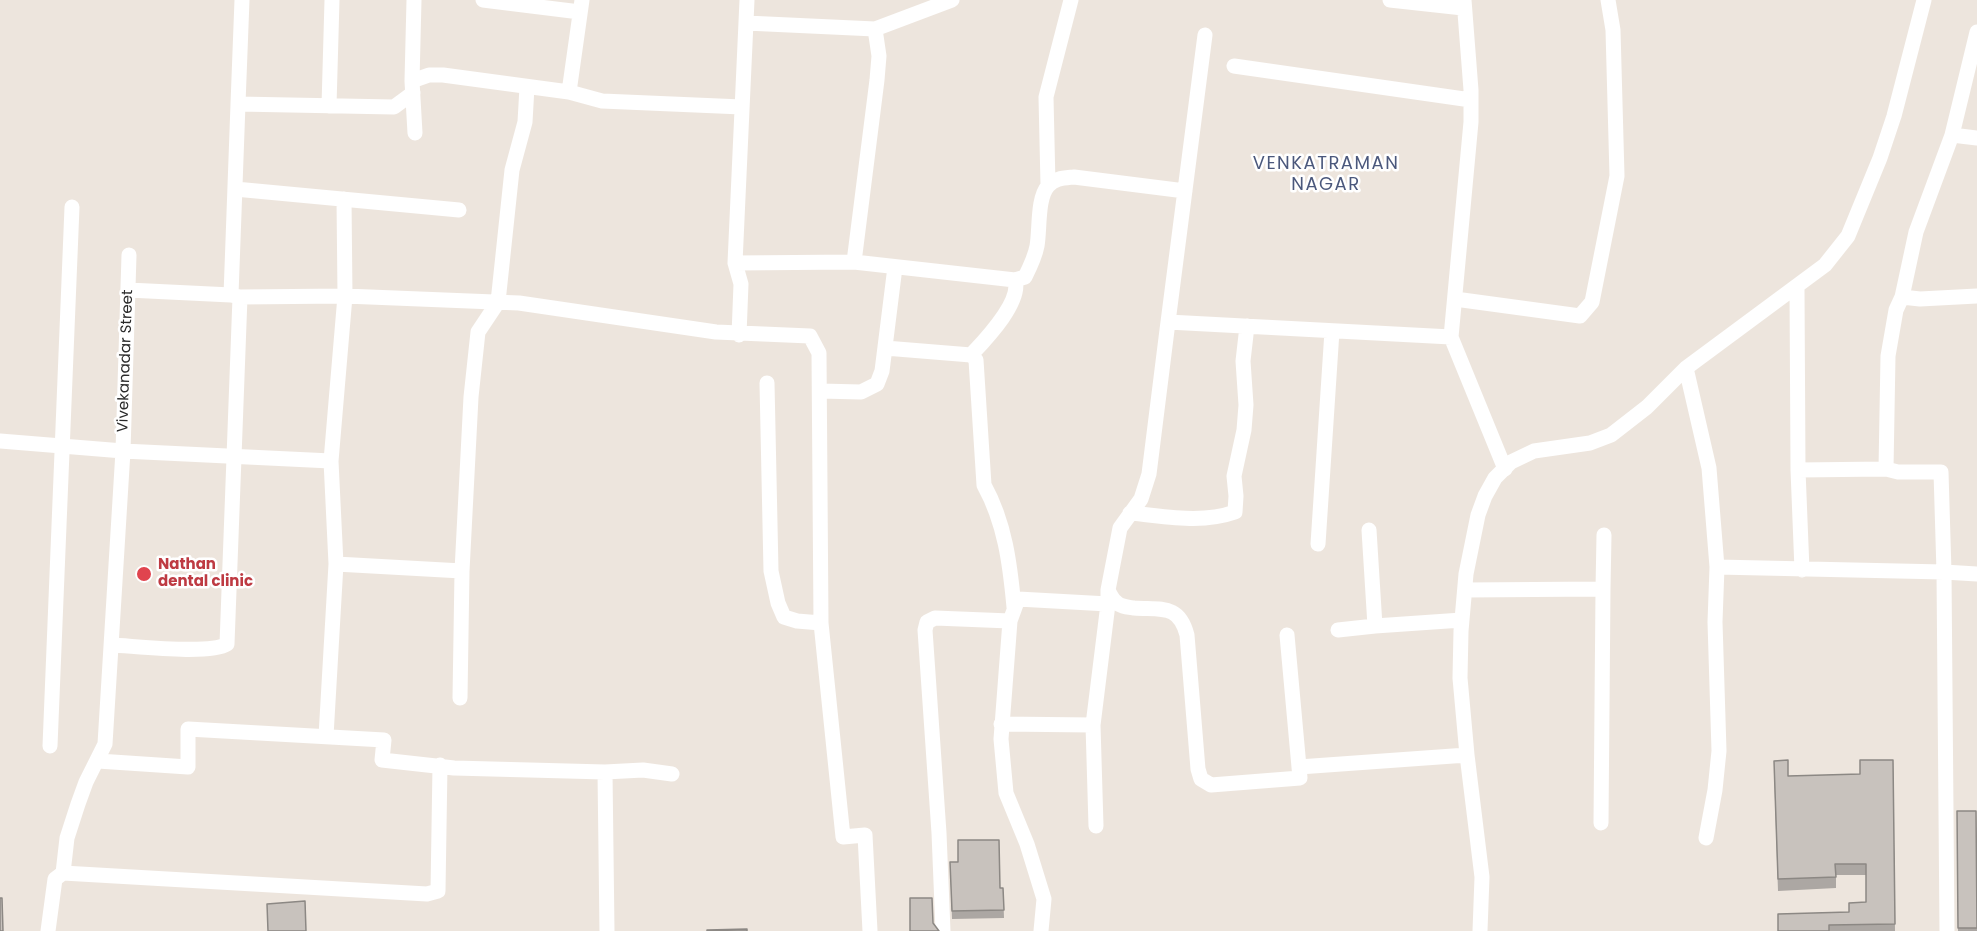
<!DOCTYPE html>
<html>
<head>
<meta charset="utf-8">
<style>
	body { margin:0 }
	canvas { display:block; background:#ede5dd }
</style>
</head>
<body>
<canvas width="1977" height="931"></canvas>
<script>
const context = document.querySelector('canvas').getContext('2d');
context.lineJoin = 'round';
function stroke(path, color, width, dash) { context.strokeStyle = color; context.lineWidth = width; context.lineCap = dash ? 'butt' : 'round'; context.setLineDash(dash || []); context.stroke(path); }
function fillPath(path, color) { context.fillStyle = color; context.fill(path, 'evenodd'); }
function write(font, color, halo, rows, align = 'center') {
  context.font = font + ' Poppins,sans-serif'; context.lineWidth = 5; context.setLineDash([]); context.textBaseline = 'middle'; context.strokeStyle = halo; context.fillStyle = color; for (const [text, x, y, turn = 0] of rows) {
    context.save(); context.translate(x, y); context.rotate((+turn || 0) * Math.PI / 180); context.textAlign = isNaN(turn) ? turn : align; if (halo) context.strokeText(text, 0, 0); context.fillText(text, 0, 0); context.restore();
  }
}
stroke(new Path2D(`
	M414,0l-2,81 3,52
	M483,0l97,12
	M747,0l-12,263 119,-1 23,-182 2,-24 -4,-27
	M1390,0l73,8
	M746,23l129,6 77,-29
	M1234,66l237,34
	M412,81l17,-6h14l126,17 13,-92
	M569,92l33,9 140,6
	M238,104l4,-104
	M329,106l3,-106
	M1952,135l25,3
	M1048,185l-2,-88 25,-97
	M235,189l224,21
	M854,262l161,18c7,22 -30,60 -44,75l5,5 8,125c21,38 26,79 30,122
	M735,263l6,21 -2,51
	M1015,280l10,-3c5,-10 10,-20 12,-31 3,-16 0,-48 11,-60 6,-8 17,-8 26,-9l111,14
	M128,290l103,5 7,-191 156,3 19,-14
	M240,297l105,-1 174,7 197,29 94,4 9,17 2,270 22,214 22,-2 5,96
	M1902,297l18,2 57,-3
	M1455,299l125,17 12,-14 25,-126 -4,-146 -5,-30
	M1168,322l37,-287
	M1451,337l54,132
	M885,348l86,7
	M1686,368l23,100 8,99 -2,55 4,129 -4,39 -9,48
	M767,383l4,188 7,32 6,14 13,4 24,2
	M820,391l41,1 16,-8 5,-13 13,-104
	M0,441l123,10 6,-196
	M1886,469l2,-113 8,-46 6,-13 14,-65 36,-97 25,-103
	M1798,470l4,100
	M1130,513c35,3 71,11 105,-1l1,-16 -2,-20 10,-46 2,-25 -3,-44 4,-35
	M1318,544l14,-213
	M336,564l126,7
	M1717,567l227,5 -3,-100h-43l-12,-3 -88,1 -1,-182
	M1603,589l1,-54
	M1108,590c2,4 4,9 8,12 5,5 11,5 18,6 28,2 45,-4 53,27l11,134 3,10 10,6 89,-7 -13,-143
	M1465,590l138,-1 -2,234
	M1375,626l87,-6
	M1338,630l37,-4 -6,-96
	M112,645c23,1 98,10 115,-1l13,-347 -9,-2
	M460,698l2,-127 9,-174 7,-65 20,-30 14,-132 13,-48 2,-35
	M1001,724l92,1
	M326,736l10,-172 -5,-103 14,-165 -1,-97
	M50,746l22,-539
	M1467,755l15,122 -2,54
	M98,761l90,6v-38l196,11 -2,20 72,8 151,4 38,-2 29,4
	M1299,767l168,-12 -7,-77 1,-47 5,-57 12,-59 7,-19 10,-18 16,-16 23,-11 56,-8 21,-8 36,-28 39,-39 139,-103 23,-29 32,-78 14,-42 30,-116
	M605,772l2,159
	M1096,826l-3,-101 15,-121v-14l12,-62 21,-29 8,-25 19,-152 283,15 20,-215v-32l-7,-90
	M63,873l364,21 11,-3 2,-126
	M48,931l7,-52 8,-6 4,-35 11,-34 8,-22 19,-38 18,-293 208,10
	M943,931l-4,-98 -14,-203 2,-8 8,-4 75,3
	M1041,931l3,-32 -17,-55 -21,-51 -5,-54 9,-118 8,-22 90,5
	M1947,931l-3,-359 33,2`), '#fff', 15);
fillPath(new Path2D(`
	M1893,760l2,171h-117l71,-19 17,-10v-27h-30v13l-58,3 -4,-119 14,4 72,-2z
	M1957,811h19l1,120h-19z
	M950,862l50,26h3l1,30 -52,1z`), '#aca7a3');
const building = new Path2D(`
	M1788,760v16l72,-2v-14h33l2,164 -66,1v6h-51v-17l71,-2v-9l17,-1v-38h-31l1,13 -58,2 -4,-118z
	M1957,811h19l1,117h-19z
	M958,840h41l1,48h3l1,22 -52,1 -2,-49h8z
	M0,898h2l1,33h-3z
	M910,898h22l1,25 6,8h-29z
	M305,901l1,30h-38l-1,-27z
	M747,929v2h-40v-1z`);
fillPath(building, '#c8c2bd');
stroke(building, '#8c8884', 1.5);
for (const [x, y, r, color] of [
	[144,574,8,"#e0444e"]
]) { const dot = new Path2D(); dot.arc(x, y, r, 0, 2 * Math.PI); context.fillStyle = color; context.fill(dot); stroke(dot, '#fff', 2); }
write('15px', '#2b2b2b', '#fff', [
	["Vivekanadar Street",126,361,-88]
]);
write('bold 15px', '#be3a42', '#fff', [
	["Nathan",158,565],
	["dental clinic",158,582]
], 'left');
context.letterSpacing = '1.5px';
write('18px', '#4b587c', '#fff', [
	["VENKATRAMAN",1326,164],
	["NAGAR",1326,185]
]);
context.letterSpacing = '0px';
</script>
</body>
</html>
